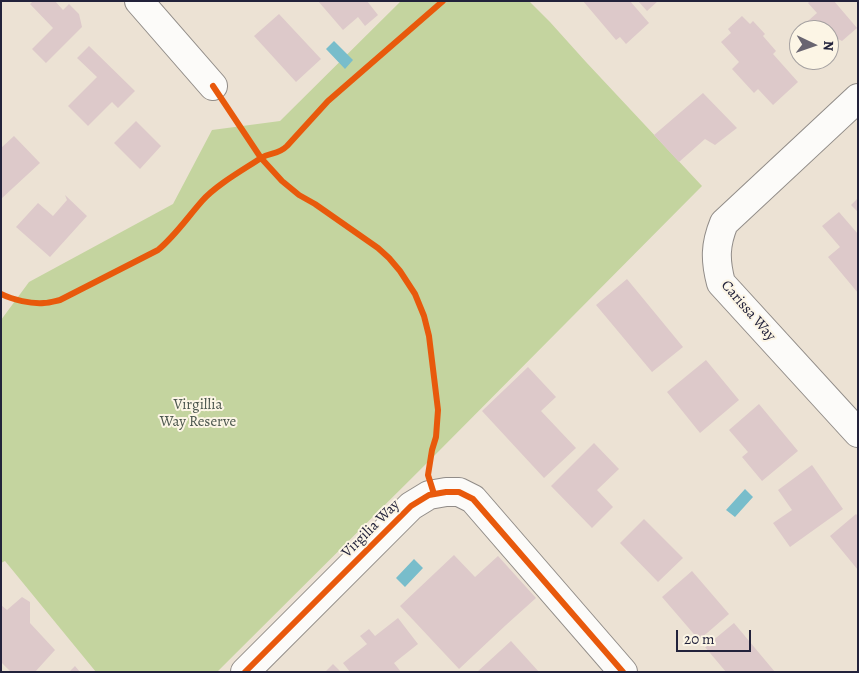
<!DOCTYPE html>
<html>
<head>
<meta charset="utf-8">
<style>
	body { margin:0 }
	#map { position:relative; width:859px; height:673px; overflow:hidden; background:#ece2d4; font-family:Alegreya,serif }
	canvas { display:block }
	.frame { position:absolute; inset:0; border:2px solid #22223b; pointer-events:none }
	.north { position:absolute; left:789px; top:20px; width:50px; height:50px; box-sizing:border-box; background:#fcf5e5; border:1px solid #a5a1a1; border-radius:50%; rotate:93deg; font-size:14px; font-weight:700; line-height:20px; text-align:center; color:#22223b }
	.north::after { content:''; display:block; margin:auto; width:18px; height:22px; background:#696571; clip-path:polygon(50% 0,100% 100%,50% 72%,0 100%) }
	.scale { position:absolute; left:676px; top:630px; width:75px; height:22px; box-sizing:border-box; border:2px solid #22223b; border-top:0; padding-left:6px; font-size:15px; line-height:18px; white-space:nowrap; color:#22223b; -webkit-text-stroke:4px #fcf5e5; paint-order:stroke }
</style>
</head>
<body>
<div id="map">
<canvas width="859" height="673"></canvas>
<div class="frame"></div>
<div class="north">N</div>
<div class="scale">20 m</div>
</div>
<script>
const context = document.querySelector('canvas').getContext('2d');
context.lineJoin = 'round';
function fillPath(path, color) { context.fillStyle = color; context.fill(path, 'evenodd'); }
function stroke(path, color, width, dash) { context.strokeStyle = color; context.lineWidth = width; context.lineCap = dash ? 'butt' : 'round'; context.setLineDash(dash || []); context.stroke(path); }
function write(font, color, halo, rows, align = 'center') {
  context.font = font + ' Alegreya,serif'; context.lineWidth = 4; context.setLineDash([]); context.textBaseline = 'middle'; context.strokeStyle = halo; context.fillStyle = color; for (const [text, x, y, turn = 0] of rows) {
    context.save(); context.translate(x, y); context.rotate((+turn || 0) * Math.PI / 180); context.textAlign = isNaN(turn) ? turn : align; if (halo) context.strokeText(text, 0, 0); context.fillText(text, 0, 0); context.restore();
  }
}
fillPath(new Path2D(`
	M401,1h128l21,21 36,40 116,124 -271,273 -214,213h-121l-91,-111 -4,2v-243l28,-38 144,-78 39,-74 68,-9z`), '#c4d49f');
fillPath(new Path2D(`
	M334,41l19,19 -8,9 -19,-20z
	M745,489l8,8 -18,20 -9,-7z
	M414,559l9,9 -18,19 -9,-9z`), '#78bdcb');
fillPath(new Path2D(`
	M33,1h22l8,9 6,-6 10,10 3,13 -36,36 -14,-14 21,-21 -23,-24z
	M318,1h49l11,14 -13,11 -7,-9 -15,13z
	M583,1h47l19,22 -23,21 -6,-7 -4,3z
	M638,1h20l-11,10z
	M810,1h24l23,27 -15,13 -4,-2 -8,7 -1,-2v-14h-30v28l-9,-10 8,-8 -5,-6 24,-21 -9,-10z
	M279,14l42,45 -25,23 -42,-46z
	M742,16l8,8 3,-3 12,13 -2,2 13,15 -3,3 25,28 -25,23 -15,-16 -4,4 -22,-24 7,-7 -18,-20 10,-9 -3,-4z
	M89,46l46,45 -17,17 -6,-6 -24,24 -20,-20 29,-29 -20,-19z
	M703,93l34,35 -22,17 -10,-6 -26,23 -25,-27z
	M136,121l25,25 -21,23 -26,-26z
	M14,136l26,27 -39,36v-51z
	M65,195l22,21 -37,41 -34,-30 22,-24 15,13 14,-16z
	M858,198v14l-7,-7z
	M839,212l19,22v59l-30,-36 12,-10 -18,-21z
	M627,279l56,68 -31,25 -56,-67z
	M706,360l33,40 -39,33 -33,-41z
	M528,367l28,30 -15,14 35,37 -32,30 -62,-67z
	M759,404l39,47 -36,30 -20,-24 6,-5 -19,-22z
	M594,443l25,26 -22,21 16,17 -21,21 -41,-42z
	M812,465l31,44 -53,38 -17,-24 19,-13 -14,-20z
	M856,514l2,2v54l-28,-34z
	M644,519l39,39 -25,24 -38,-39z
	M454,555l21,22 23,-21 38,42 -30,27 -47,44 -59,-63z
	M692,571l37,43 -30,26 -37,-43z
	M22,597l8,5v21l25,27 -20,22h-24l-10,-10v-57l6,5z
	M398,618l20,26 -24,19 7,9h-51l-7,-9 24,-19 -7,-8 9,-7 6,7z
	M734,623l41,49h-49l-21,-25z
	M511,641l28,31h-62z
	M333,664l8,8h-16z
	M75,666l5,6h-11z`), '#ddc9ca');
const minor = new Path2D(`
	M139,1l74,85
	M858,98l-134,125c-9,22 -9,37 -3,60l137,150
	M245,672l166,-166 18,-11 17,-3h13l14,7 150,173`);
stroke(minor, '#918c88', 30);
stroke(minor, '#fcfbf9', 28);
stroke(new Path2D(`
	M213,86l48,72c10,-6 17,-3 26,-12l41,-45 115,-100
	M1,294c12,6 30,10 43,9 6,0 11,-2 16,-3l98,-50c17,-14 29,-32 44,-49 14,-16 41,-31 59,-43l21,23 17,14 16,9 63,44 11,10 11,13 15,23 9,22 5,20 9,74 -2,27 -4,13 -4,25 6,19
	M245,672l166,-166 18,-11 17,-3h13l14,7 150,173`), '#e8590c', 6);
write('15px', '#22223b', '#fcf5e5', [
	["Carissa Way",748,311,49],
	["Virgilia Way",371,529,-45]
]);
write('15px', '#49544c', '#fcf5e5', [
	["Virgillia",198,405],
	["Way Reserve",198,422]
]);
</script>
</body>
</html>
